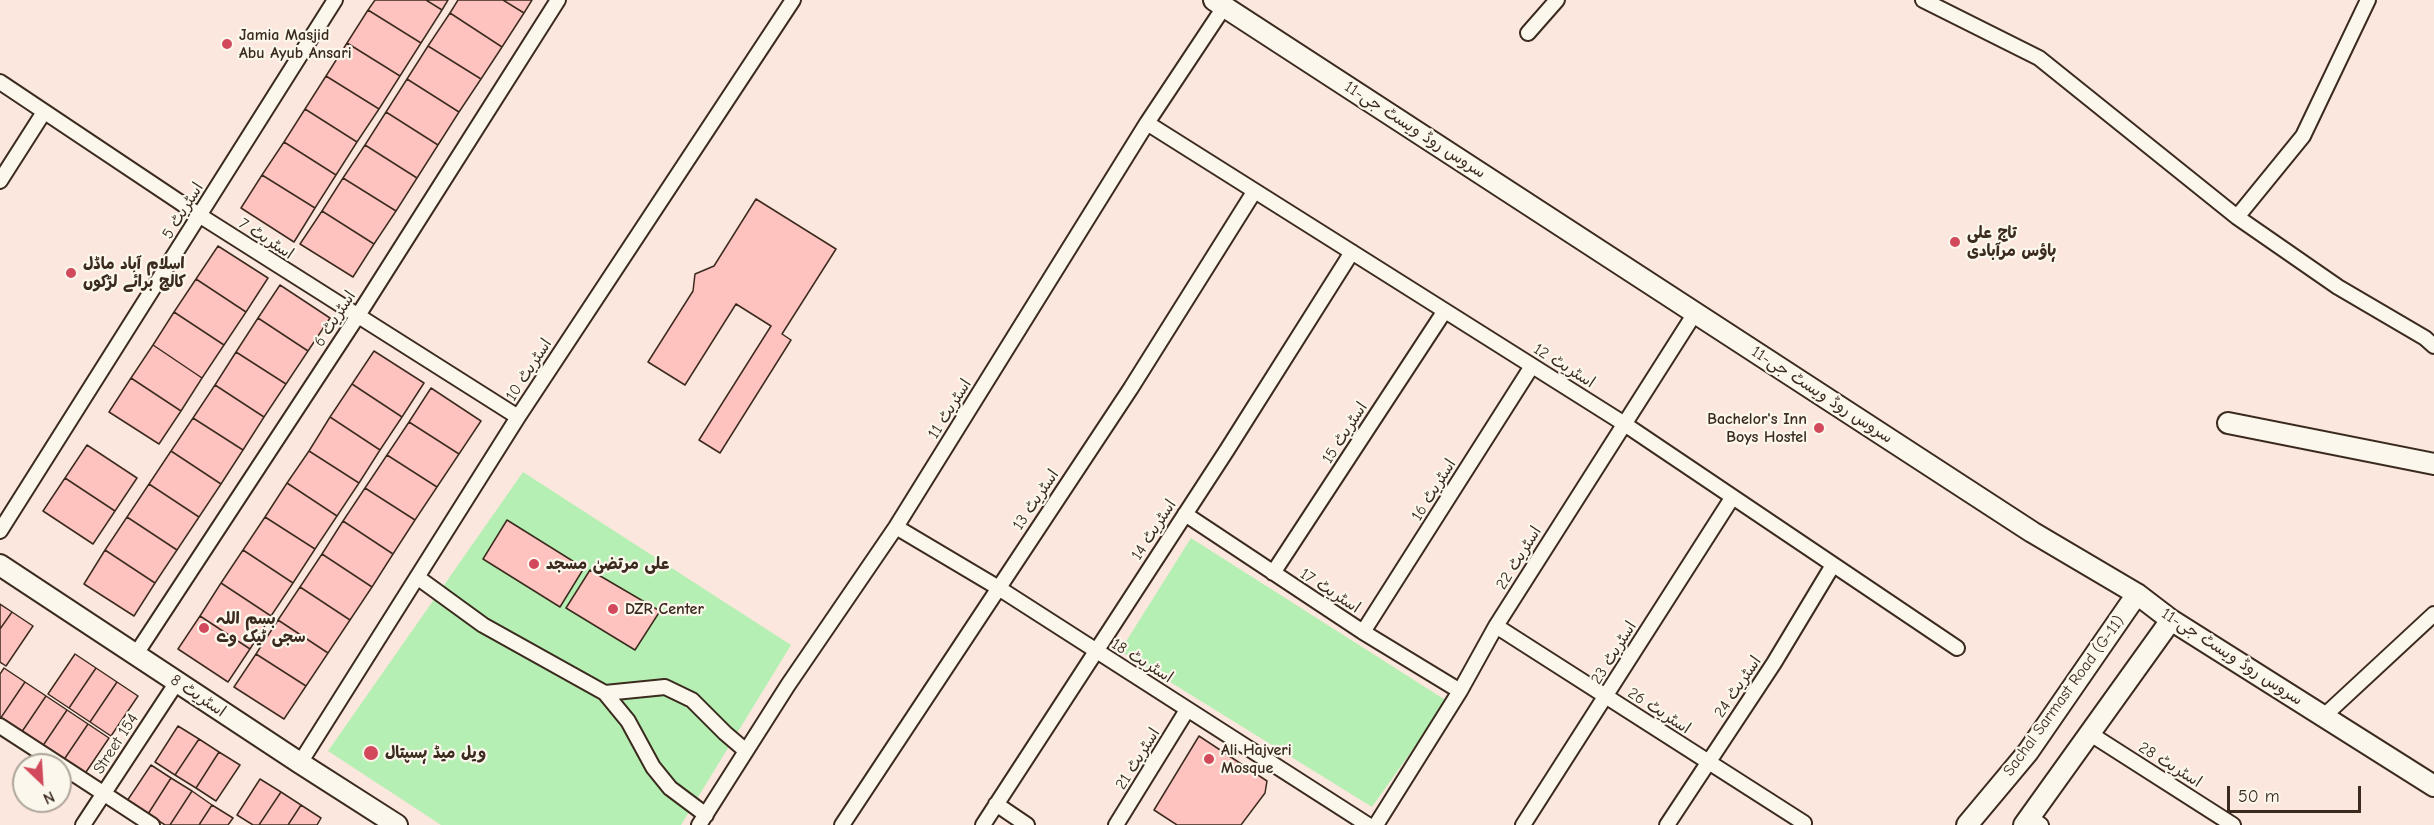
<!DOCTYPE html>
<html>
<head>
<meta charset="utf-8">
<style>
	body { margin:0 }
	#map { position:relative; width:2434px; height:825px; overflow:hidden; background:#fce7de; font-family:"Comic Neue",sans-serif }
	canvas { display:block }
	.north { position:absolute; left:12px; top:753px; width:60px; height:60px; box-sizing:border-box; background:#fbf7ec; border:2px solid #aea59a; border-radius:50%; rotate:155deg; font-size:16px; font-weight:700; line-height:24px; text-align:center; color:#3b2a1e }
	.north::after { content:''; display:block; margin:auto; width:21px; height:27px; background:#d1495b; clip-path:polygon(50% 0,100% 100%,50% 72%,0 100%) }
	.scale { position:absolute; left:2227px; top:786px; width:134px; height:27px; box-sizing:border-box; border:3px solid #3b2a1e; border-top:0; padding-left:8px; font-size:18px; line-height:21px; white-space:nowrap; color:#3b2a1e; -webkit-text-stroke:4px #fbf7ec; paint-order:stroke }
</style>
</head>
<body>
<div id="map">
<canvas width="2434" height="825"></canvas>
<div class="north">N</div>
<div class="scale">50 m</div>
</div>
<script>
const context = document.querySelector('canvas').getContext('2d');
context.lineJoin = 'round';
function fillPath(path, color) { context.fillStyle = color; context.fill(path, 'evenodd'); }
function stroke(path, color, width, dash) { context.strokeStyle = color; context.lineWidth = width; context.lineCap = dash ? 'butt' : 'round'; context.setLineDash(dash || []); context.stroke(path); }
function write(font, color, halo, rows, align = 'center') {
  context.font = font + ' "Comic Neue","Playpen Sans Arabic",sans-serif'; context.lineWidth = 4.5; context.setLineDash([]); context.textBaseline = 'middle'; context.strokeStyle = halo; context.fillStyle = color; for (const [text, x, y, turn = 0] of rows) {
    context.save(); context.translate(x, y); context.rotate((+turn || 0) * Math.PI / 180); context.textAlign = isNaN(turn) ? turn : align; if (halo) context.strokeText(text, 0, 0); context.fillText(text, 0, 0); context.restore();
  }
}
fillPath(new Path2D(`
	M523,472l268,173 -110,180h-240l-113,-74z
	M1191,538l256,163 -75,106 -252,-156z`), '#b6efb3');
const building = new Path2D(`
	M375,0h51l16,10 -21,33 -53,-33z
	M426,0h22l-6,10z
	M458,0h45l21,13 -22,34 -52,-34z
	M503,0h29l-8,13z
	M368,10l53,33 -21,33 -53,-33z
	M450,13l52,34 -21,32 -53,-33z
	M347,43l53,33 -21,33 -53,-33z
	M428,46l53,33 -22,33 -52,-33z
	M326,76l53,33 -22,33 -52,-33z
	M407,79l52,33 -21,33 -52,-33z
	M305,109l52,33 -21,33 -52,-33z
	M386,112l52,33 -21,33 -52,-33z
	M284,142l52,33 -21,33 -53,-33z
	M365,145l52,33 -21,33 -53,-33z
	M262,175l53,33 -21,34 -53,-34z
	M343,178l53,33 -22,33 -52,-33z
	M756,199l80,50 -54,85 9,6 -71,113 -21,-13 72,-114 -35,-22 -51,81 -37,-23 45,-71 2,-17 19,-8z
	M322,211l52,33 -21,33 -53,-33z
	M218,246l50,32 -22,34 -50,-33z
	M196,279l50,33 -22,33 -50,-33z
	M280,285l50,33 -22,33 -50,-33z
	M174,312l50,33 -22,33 -49,-33z
	M258,318l50,33 -22,33 -50,-32z
	M153,345l49,33 -21,33 -50,-33z
	M374,351l50,32 -22,34 -50,-33z
	M236,352l50,32 -22,33 -49,-32z
	M131,378l50,33 -22,33 -50,-32z
	M352,384l50,33 -22,33 -50,-33z
	M215,385l49,32 -21,33 -50,-32z
	M431,388l50,33 -22,33 -50,-32z
	M330,417l50,33 -21,33 -50,-32z
	M193,418l50,32 -22,34 -50,-33z
	M409,422l50,32 -22,33 -50,-32z
	M87,445l50,33 -22,33 -50,-33z
	M171,451l50,33 -22,33 -50,-33z
	M309,451l50,32 -22,33 -50,-33z
	M387,455l50,32 -22,33 -50,-32z
	M65,478l50,33 -22,33 -50,-33z
	M287,483l50,33 -22,33 -50,-32z
	M149,484l50,33 -22,33 -50,-33z
	M365,488l50,32 -22,34 -50,-33z
	M127,517l50,33 -22,33 -50,-33z
	M265,517l50,32 -22,34 -50,-33z
	M507,520l77,48 -24,39 -77,-48z
	M343,521l50,33 -21,33 -50,-33z
	M105,550l50,33 -21,33 -50,-32z
	M243,550l50,33 -22,33 -50,-33z
	M322,554l50,33 -22,33 -50,-33z
	M590,570l70,41 -25,39 -69,-42z
	M221,583l50,33 -21,33 -50,-33z
	M300,587l50,33 -22,33 -50,-33z
	M0,604l12,8 -12,17z
	M12,612l21,14 -27,40 -6,-4v-33z
	M200,616l50,33 -22,33 -50,-33z
	M278,620l50,33 -22,33 -50,-32z
	M75,654l21,14 -27,40 -21,-14z
	M256,654l50,32 -22,33 -50,-32z
	M4,668l21,14 -25,37v-45z
	M96,668l21,14 -27,40 -21,-14z
	M25,682l21,14 -27,40 -19,-12v-5z
	M117,682l21,14 -27,40 -21,-14z
	M46,696l21,14 -27,40 -21,-14z
	M67,710l21,14 -27,40 -21,-14z
	M88,724l21,14 -27,40 -21,-14z
	M178,726l21,13 -24,36 -20,-13z
	M1199,736l68,45 -2,12 -24,32h-64l-23,-15z
	M199,739l20,13 -23,36 -21,-13z
	M219,752l21,13 -24,36 -20,-13z
	M151,765l20,13 -23,36 -21,-13z
	M171,778l21,13 -22,34h-5l-17,-11z
	M260,779l21,13 -22,33h-6l-16,-10z
	M192,791l20,14 -13,20h-29z
	M281,792l20,13 -13,20h-29z
	M212,805l21,13 -5,7h-29z
	M301,805l20,13 -4,7h-29z`);
fillPath(building, '#fec2bf');
stroke(building, '#3b2a1e', 1.5);
const street = new Path2D(`
	M1923,0l116,58 198,159 101,70 87,51 9,8
	M1528,33l29,-33
	M0,82l199,133 319,202
	M1147,123l476,300 334,225
	M0,181l44,-69
	M2237,217l66,-81 65,-136
	M1185,514l178,118 97,59
	M896,527l101,60 371,238
	M0,531l335,-531
	M1273,573l171,-261
	M417,577l66,48 122,68 23,28 25,46 17,21 36,27
	M1496,626l308,197
	M1363,632l169,-266
	M136,654l221,-337 201,-317
	M605,693l60,-6 27,13 33,33 21,18
	M2324,716l110,-102
	M0,726l60,39
	M2089,733l144,92
	M300,763l218,-346 275,-417
	M60,765l92,60
	M996,804l31,21
	M2031,818l10,7
	M83,825l94,-143
	M699,825l89,-140 108,-158 251,-404 77,-116
	M842,825l289,-437 123,-196
	M983,825l244,-375 125,-198
	M1116,825l71,-115
	M1376,825l84,-134 36,-65 199,-313
	M1523,825l209,-327
	M1667,825l107,-162 59,-98`);
const secondary = new Path2D(`
	M1214,0l818,532 105,62 34,26 263,166
	M2228,423l206,41
	M0,565l300,198 97,62
	M1967,825l61,-73 109,-158
	M2024,825l147,-205`);
stroke(street, '#3b2a1e', 18);
stroke(secondary, '#3b2a1e', 24);
stroke(street, '#fbf7ec', 14);
stroke(secondary, '#fbf7ec', 20);
for (const [x, y, r, color] of [
	[227,44,6,"#d1495b"],
	[1955,242,6,"#d1495b"],
	[71,273,6,"#d1495b"],
	[1819,428,6,"#d1495b"],
	[534,564,6,"#d1495b"],
	[613,609,6,"#d1495b"],
	[204,628,6,"#d1495b"],
	[371,753,8,"#d1495b"],
	[1209,759,6,"#d1495b"]
]) { const dot = new Path2D(); dot.arc(x, y, r, 0, 2 * Math.PI); context.fillStyle = color; context.fill(dot); stroke(dot, '#fbf7ec', 2); }
write('bold 16px', '#3b2a1e', '#fbf7ec', [
	["Jamia Masjid",239,35],
	["Abu Ayub Ansari",239,53],
	["تاج علی",1967,233],
	["ہاؤس مرآبادی",1967,251],
	["اسلام آباد ماڈل",83,264],
	["کالج برائے لڑکوں",83,282],
	["Bachelor's Inn",1807,419,"right"],
	["Boys Hostel",1807,437,"right"],
	["علی مرتضیٰ مسجد",546,564],
	["DZR Center",625,609],
	["بسم اللہ",216,619],
	["سجی ٹیک وے",216,637],
	["Ali Hajveri",1221,750],
	["Mosque",1221,768],
	["ویل میڈ ہسپتال",385,753]
], 'left');
write('16px', '#3b2a1e', '#fbf7ec', [
	["سروس روڈ ویسٹ جی-11",1415,130,33],
	["اسٹریٹ 5",183,211,-58],
	["اسٹریٹ 7",266,239,33],
	["اسٹریٹ 6",335,319,-57],
	["اسٹریٹ 12",1564,366,32],
	["اسٹریٹ 10",529,370,-57],
	["سروس روڈ ویسٹ جی-11",1822,395,33],
	["اسٹریٹ 11",950,409,-58],
	["اسٹریٹ 15",1345,433,-57],
	["اسٹریٹ 16",1434,490,-58],
	["اسٹریٹ 13",1036,500,-56],
	["اسٹریٹ 14",1154,530,-57],
	["اسٹریٹ 22",1519,558,-58],
	["اسٹریٹ 17",1330,591,33],
	["اسٹریٹ 23",1614,653,-58],
	["سروس روڈ ویسٹ جی-11",2232,657,33],
	["اسٹریٹ 18",1142,661,32],
	["اسٹریٹ 24",1738,687,-56],
	["اسٹریٹ 8",198,696,34],
	["Sachal Sarmast Road (G-11)",2064,696,-54],
	["اسٹریٹ 26",1659,711,33],
	["Street 154",116,744,-57],
	["اسٹریٹ 21",1138,759,-58],
	["اسٹریٹ 28",2170,765,32]
]);
</script>
</body>
</html>
